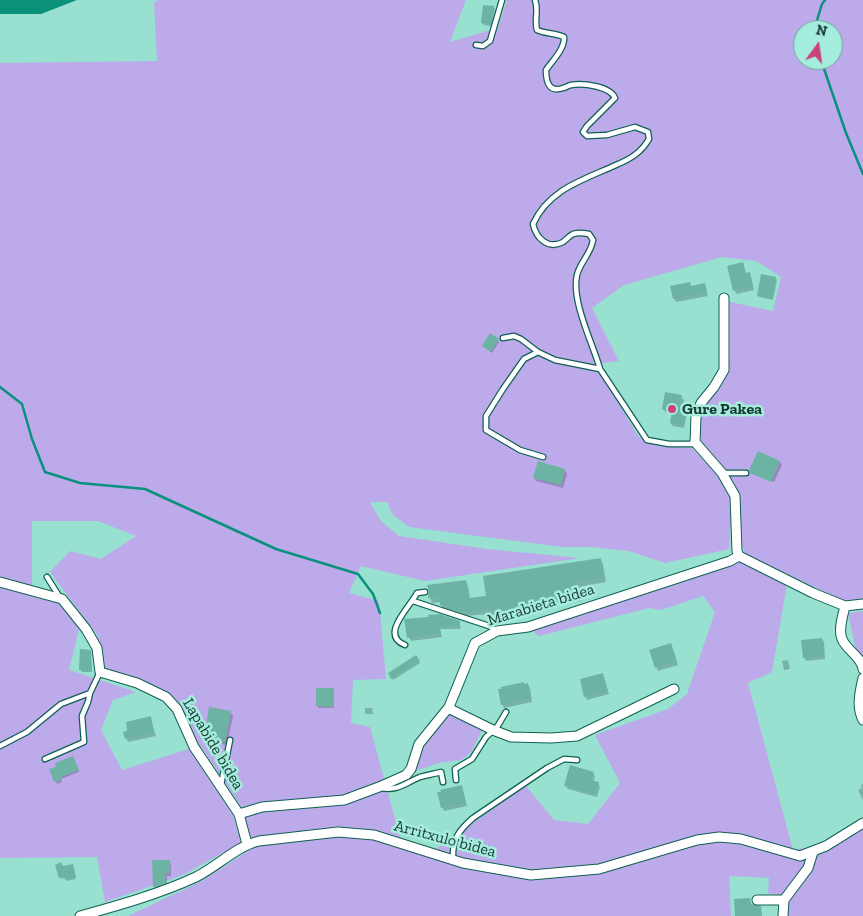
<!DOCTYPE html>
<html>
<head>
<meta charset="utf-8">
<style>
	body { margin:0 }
	#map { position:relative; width:863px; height:916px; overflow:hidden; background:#98e0cf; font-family:"Zilla Slab",serif }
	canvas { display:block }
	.north { position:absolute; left:793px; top:20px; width:50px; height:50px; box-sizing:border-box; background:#a4eddc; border:1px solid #6da598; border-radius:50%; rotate:14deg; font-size:14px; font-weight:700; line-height:20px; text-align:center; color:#1b3933 }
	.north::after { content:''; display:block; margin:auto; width:18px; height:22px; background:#ca417c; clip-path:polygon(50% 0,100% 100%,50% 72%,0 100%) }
</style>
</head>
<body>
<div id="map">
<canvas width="863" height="916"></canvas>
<div class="north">N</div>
</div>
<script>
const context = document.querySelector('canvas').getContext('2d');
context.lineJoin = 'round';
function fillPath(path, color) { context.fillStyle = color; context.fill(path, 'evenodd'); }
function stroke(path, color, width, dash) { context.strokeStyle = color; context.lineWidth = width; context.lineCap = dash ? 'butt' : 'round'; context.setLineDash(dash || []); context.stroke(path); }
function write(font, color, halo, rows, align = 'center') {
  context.font = font + ' "Zilla Slab",serif'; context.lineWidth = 5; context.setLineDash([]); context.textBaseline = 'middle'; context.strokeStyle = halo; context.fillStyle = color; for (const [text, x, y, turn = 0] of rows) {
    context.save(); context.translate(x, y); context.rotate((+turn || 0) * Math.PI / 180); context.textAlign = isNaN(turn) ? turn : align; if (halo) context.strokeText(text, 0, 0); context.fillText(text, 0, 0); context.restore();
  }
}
fillPath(new Path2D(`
	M158,0h308l-16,42 48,-14 9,-28h356v599l-17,3 -101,-48 -4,-12 -1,-47 -15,-26 -22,-23 -3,-10v-20l8,-16 17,-24 5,-16v-58l43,9 8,-34 -25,-16 -34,-4 -98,28 -32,23 27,53 -25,3 45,73 18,9 35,2 26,27 14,25 -3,49 -64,14 -36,-12 -38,-4h-29l-153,-20 -16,-12 -6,-13h-17l11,19 18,15 88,13 93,9 -155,23 -64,-15 -12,27 30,8 7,78 -33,1 -2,43 19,4 33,121 24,7 99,-69 28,34 34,4 32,-41 -25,-48 73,-26 19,-15 28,-82 -12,-16 -42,14 -12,-2 -110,28 -7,-6 207,-69 48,23 -15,88 -24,11 45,167 48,-9 22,-13v88h-83l2,-21 -14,-2 1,-15 -40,-2 2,40h-603l74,-35 52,-34 -13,-41 -42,-62 -22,-44 -40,-22 -32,-9 -8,-34 -47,-63 20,-21 31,8 35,-23 -38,-15h-66v76l28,6 19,26 -10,41 67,22 -23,8 -12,30 21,40 67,-21 44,66 8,28 -58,32 -78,27 -8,-45 -97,1v-795l157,-2 -3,-59zM803,30h30v30h-30z
	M863,611v48l-7,-8 -8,-38z
	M450,713l32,17 -9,19 -6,7 -6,4 -23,3 -25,9 11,-28 8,-13z`), '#bdaaeb');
fillPath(new Path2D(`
	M0,0h77l-36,14h-41z`), '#09917c');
fillPath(new Path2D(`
	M493,7l2,2 -4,17 -7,-1 -2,-2z
	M742,264l4,10 3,-1 2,4 3,13 -17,4 -2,-3z
	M775,278l2,2 -4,20 -13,-3 -2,-2z
	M690,284l2,3 12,-3 4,12 -32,6 -2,-3z
	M498,340l1,2 -7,11 -9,-7z
	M681,397l3,3 -2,10h3l2,4 -3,14 -11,-2 -2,-3 2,-9 -7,-2 -3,-3z
	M780,462l2,3 -8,17 -23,-10z
	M565,470l2,4 -4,14 -27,-7 -2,-3z
	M600,559l3,5 3,18 -26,5 2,14 -90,15 -1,-2 -27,2 -20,-6 -3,-8 -9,1 -2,-5v-7l36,-9 2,4 2,13 17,-2z
	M429,618l30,4 2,7h-21l2,8 -31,4 -2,-4z
	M822,639l2,3 1,17 -19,2 -2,-4z
	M672,648l6,17 -20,6 -8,-20z
	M90,651l2,21h-10l-1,-2z
	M415,656l5,7 -27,17 -3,-6z
	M788,660l2,9 -6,1 -2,-9z
	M602,674l7,20 -22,6 -2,-4z
	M524,685h4l2,3 2,14 -28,6 -2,-4z
	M333,690l1,18h-15l-2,-2z
	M365,708h7l1,6h-8z
	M230,712l3,4 -6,29 -20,-4 -2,-3z
	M150,718l6,18 -28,6 -3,-9z
	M74,760l5,12 -18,7 1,3 -5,2 -6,-14z
	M593,773l2,3 -2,6 5,1 2,4 -3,10 -29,-8 -2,-3z
	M863,784v16l-5,-10 4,-2 -1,-3z
	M462,787l5,19 -23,5 -2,-4z
	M169,861l2,4v11h-4v10l-11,4 -2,-4z
	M56,866l7,1 10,-1 3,13 -9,2 -1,-4 -5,2z`), '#0003');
stroke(new Path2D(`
	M814,30l8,-26 3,-4
	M821,60l25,73 17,41
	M0,387l22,17 10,35 13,33 35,11 65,6 131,60 82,25 15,20 7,19`), '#09917c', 2.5);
fillPath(new Path2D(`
	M483,5l11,1 -3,18 -10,-1z
	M743,262l3,11 4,-1 3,14 -20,5 -6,-25z
	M761,274l15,3 -4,22 -15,-3z
	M690,282l1,4 14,-3 2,9 -34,7 -3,-13z
	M490,333l9,6 -8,13 -9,-6z
	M665,392l17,3 -2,13 6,1 -3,16 -13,-2 2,-12 -10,-2z
	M758,451l22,10 -9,21 -21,-9 -1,-3z
	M538,461l27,8 -4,16 -28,-7z
	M601,558l3,20 -26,4 2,14 -91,16 -1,-2 -27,2 -21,-7 -1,-8 -11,1 1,-7 -2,-6 39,-5 3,18 17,-2 -3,-20z
	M440,614l20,7v5h-21l2,7 -34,5 -3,-19 24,-2v-2z
	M822,638l2,18 -21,2 -2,-18z
	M671,643l6,18 -22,7 -6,-18z
	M80,649l11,1 1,21 -13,-1z
	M416,655l4,6 -29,18 -3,-6z
	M603,673l5,18 -24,6 -4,-18z
	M524,682v2l4,-1 3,15 -30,7 -3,-16h3v-2z
	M316,688h18v19l-18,-1z
	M209,707l22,4 -6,31 -21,-4z
	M151,716l3,17 -29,6 -2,-7 4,-1 -1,-9z
	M73,756l6,14 -18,7 1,3 -8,2 -5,-13 7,-2 -1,-4z
	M570,765l24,7 -3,8 8,2 -4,12 -31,-8z
	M462,785l4,18 -25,5 -4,-16h4l-1,-2z
	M152,860h18v13h-4v10l-11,4h-2z
	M61,862l2,4 10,-2 3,13 -11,3 -1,-4 -5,2 -4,-13z
	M750,898l1,6 10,2 1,10h-27l-1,-17z`), '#6cb3a3');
const service = new Path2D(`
	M535,0c4,10 -1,20 2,30 9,4 19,3 27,7 1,12 -12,24 -18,33 0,12 3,23 17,18 4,-1 4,-2 8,-3 12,-2 39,1 44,13l-28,28 -4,6 4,4 20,-1 28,-8 13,5 1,7c-8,14 -19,20 -33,26 -33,15 -67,24 -83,59 3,14 15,26 30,18 4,-3 6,-6 10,-8 6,-2 11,-1 16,0l4,6c-2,14 -13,22 -16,35 -6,26 16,69 23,94
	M476,45l7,1 7,-5 12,-41
	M503,338l11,-2 7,3 17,13 17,8 45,9 47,71 22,4h26
	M538,352l-14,7 -21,30 -17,27v14l34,20 23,7
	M723,473h23
	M47,577l12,19
	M413,601l76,25 7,4
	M405,645c-26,-10 5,-38 12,-52l8,-1
	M0,746l27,-14 34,-28 29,-11 10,-21
	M45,759l39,-17 -2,-26 6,-14 2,-9
	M456,780l-1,-11 17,-10 14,-22 11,-10 9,-15
	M221,785l9,-45
	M381,788c18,3 24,-5 39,-11 7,-2 14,-3 21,-5l2,10
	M453,860c-1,-20 5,-29 20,-42l74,-50 17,-9 13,1`);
const minor = new Path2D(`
	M724,298v72l-10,17 -13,16 -5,14 -1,25 27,31 13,23 2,55 2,5
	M0,582l62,17 24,30 11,19 3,24 37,11 29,14 11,12 17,38 45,67 8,30
	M845,606c-2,9 -7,24 -3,33 5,12 19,17 21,30
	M863,678c-3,14 -7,28 0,42
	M449,707l3,3 41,20 18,7 40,1 26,-2 97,-47
	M239,814l23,-7 82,-7 35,-13 27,-12 5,-6 8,-25 30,-37 26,-64 22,-12 31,-4 202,-66 9,-5 74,37 32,13 18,-2
	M757,900h27
	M80,916c40,-11 79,-22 116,-39 22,-11 39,-30 63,-36l79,-9 36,3 89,28 68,12 68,-6 98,-29 22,-3 22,2 59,17 26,-10 37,-23
	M783,916l1,-16 24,-32 5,-16`);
stroke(service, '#0e6052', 7);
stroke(minor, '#0e6052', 11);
stroke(service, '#fff', 4.5);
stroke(minor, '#fff', 9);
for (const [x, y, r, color] of [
	[672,409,5,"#ca417c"]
]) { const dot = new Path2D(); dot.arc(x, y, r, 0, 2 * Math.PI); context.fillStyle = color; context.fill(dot); stroke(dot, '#a4eddc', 2); }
write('bold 16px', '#1b3933', '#a4eddc', [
	["Gure Pakea",682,409]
], 'left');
write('16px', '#1b3933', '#a4eddc', [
	["Marabieta bidea",541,605,-17],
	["Lapabide bidea",213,744,59],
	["Arritxulo bidea",445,839,15]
]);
</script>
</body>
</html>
